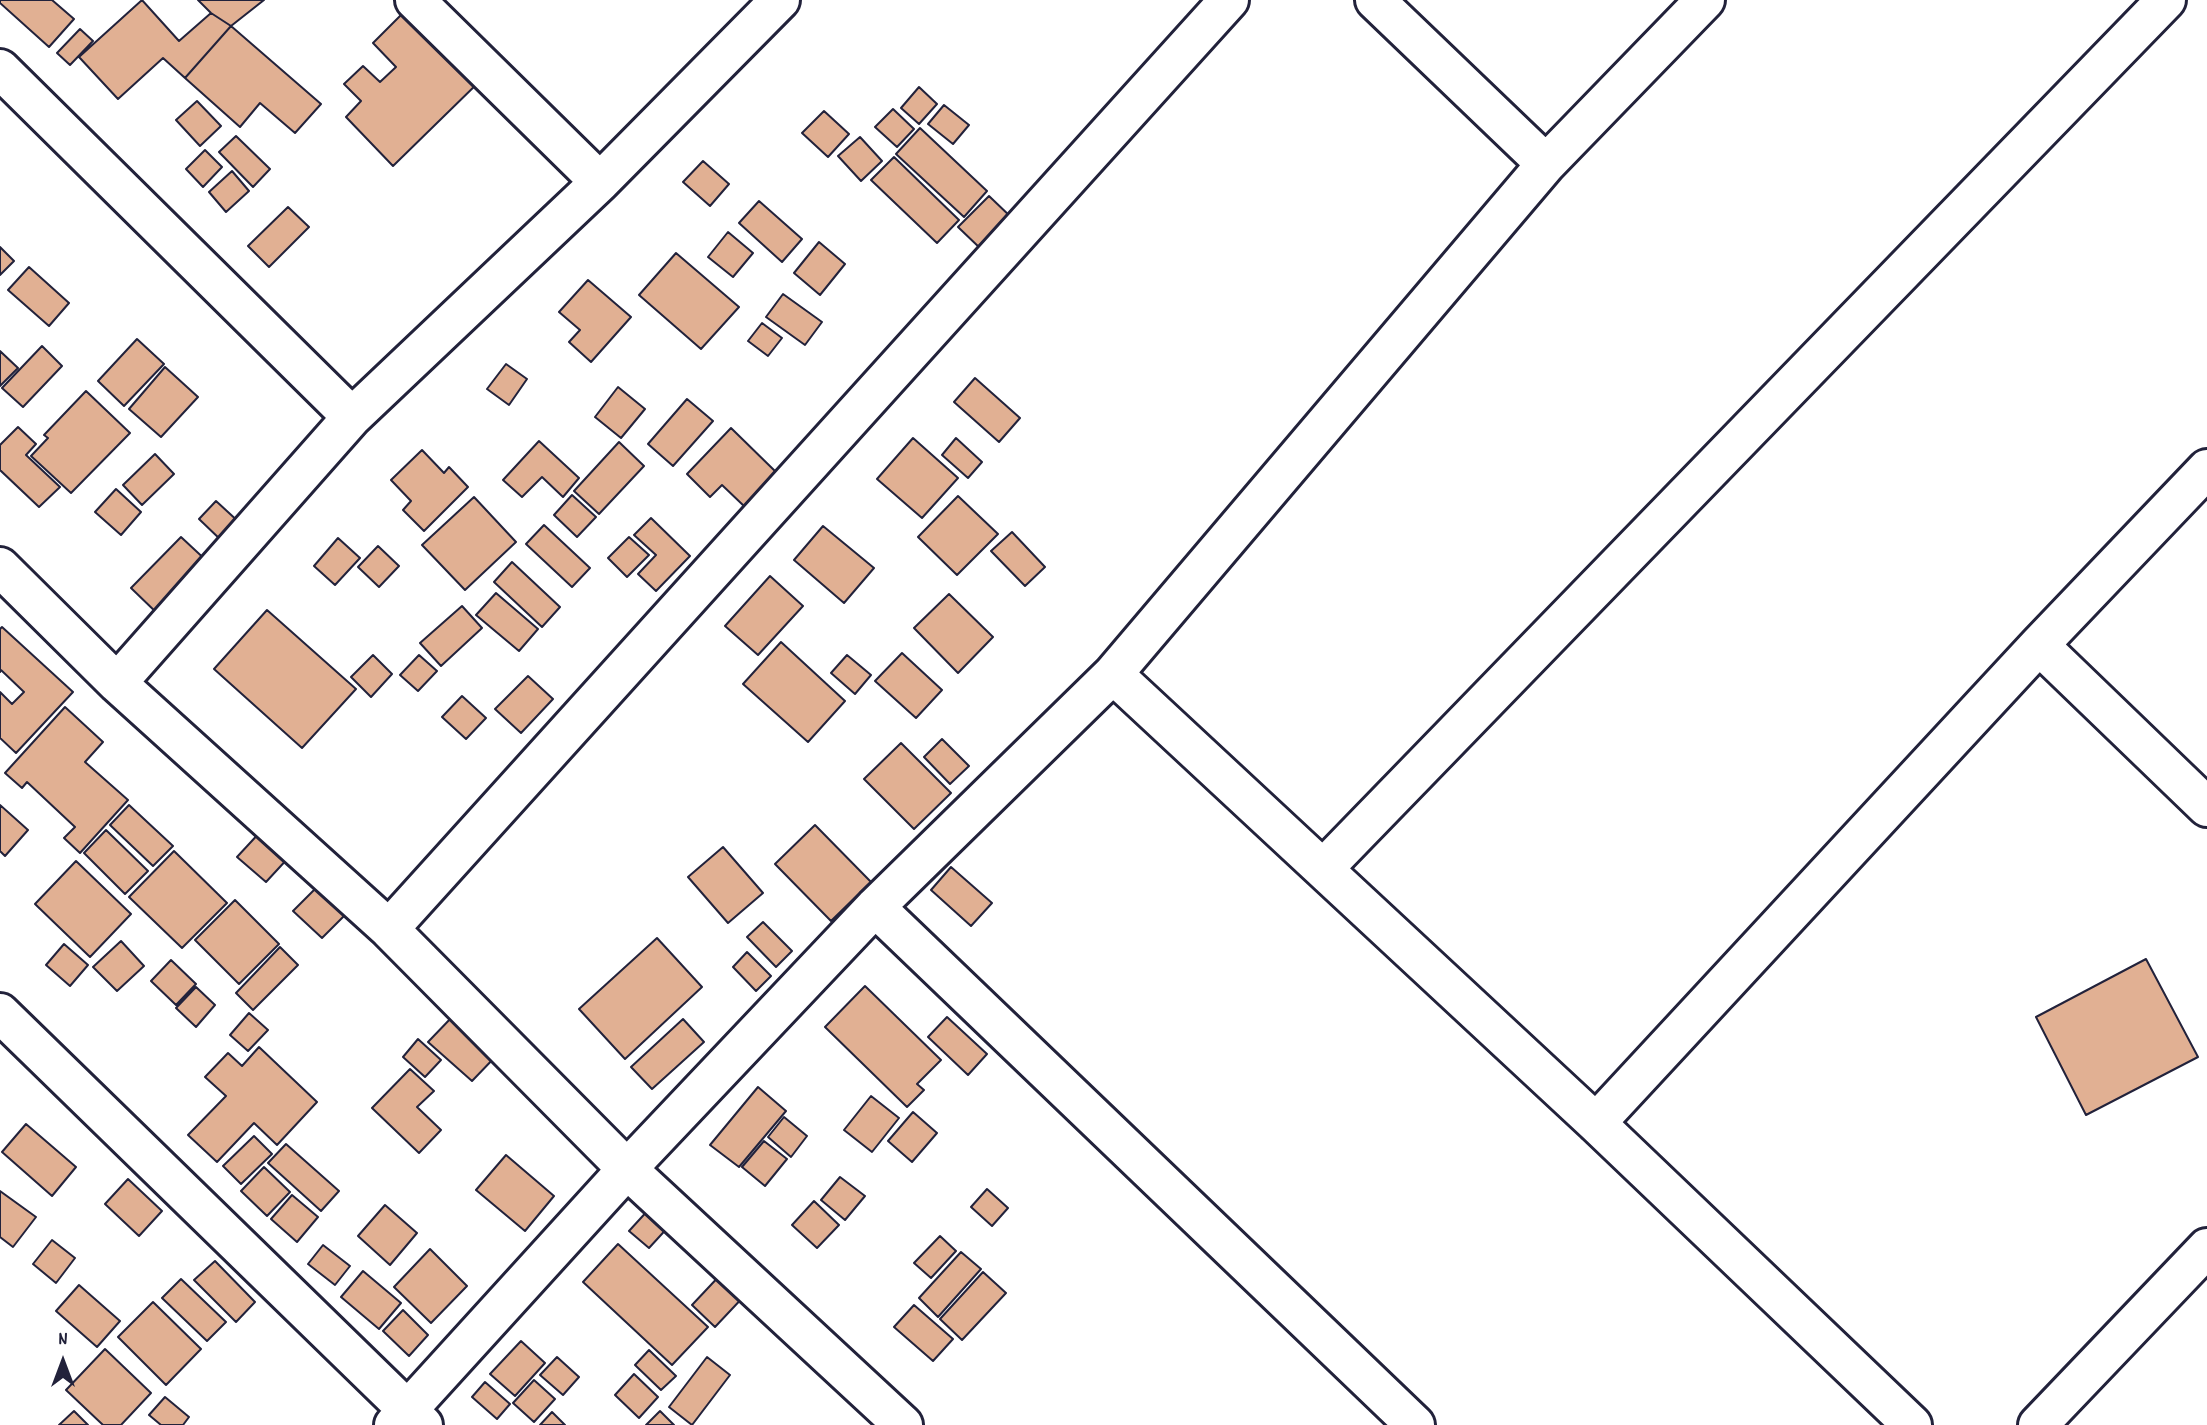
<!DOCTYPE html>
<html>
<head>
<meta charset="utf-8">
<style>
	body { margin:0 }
	#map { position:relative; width:2207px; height:1425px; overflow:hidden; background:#fff; font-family:Dekko,sans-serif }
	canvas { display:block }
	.north { position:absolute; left:28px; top:1327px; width:70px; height:70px; -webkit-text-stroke:5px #fff; paint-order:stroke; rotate:0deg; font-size:19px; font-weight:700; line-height:28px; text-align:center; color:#22223b }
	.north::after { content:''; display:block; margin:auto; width:24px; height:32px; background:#22223b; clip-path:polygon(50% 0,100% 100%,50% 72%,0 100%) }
</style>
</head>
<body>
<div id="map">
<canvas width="2207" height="1425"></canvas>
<div class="north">N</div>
</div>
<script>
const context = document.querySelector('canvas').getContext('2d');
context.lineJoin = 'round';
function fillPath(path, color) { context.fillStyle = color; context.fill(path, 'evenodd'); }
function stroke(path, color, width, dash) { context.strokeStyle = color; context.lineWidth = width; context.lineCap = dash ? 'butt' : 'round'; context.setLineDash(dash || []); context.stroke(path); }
const building = new Path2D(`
	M0,0h52l22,19 -25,28 -49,-44z
	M142,0l37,41 32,-28 20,13 -46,52 -22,-20 -45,41 -39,-42z
	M198,0h66l-33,26 -20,-13z
	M411,5l73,72 -91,89 -47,-49 15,-16 -17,-17 19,-18 17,16 16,-15 -23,-24z
	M231,26l90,78 -26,29 -35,-30 -20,24 -55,-49z
	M80,29l13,12 -23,24 -13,-12z
	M919,87l18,17 -18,20 -18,-16z
	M197,101l24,25 -21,20 -24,-26z
	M944,105l25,20 -16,19 -25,-20z
	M893,109l21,20 -17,18 -22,-20z
	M824,111l25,23 -21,23 -26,-24z
	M920,128l67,63 -23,26 -68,-63z
	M236,136l34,33 -17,18 -34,-35z
	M860,137l22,24 -21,20 -23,-25z
	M205,150l17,17 -19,20 -17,-18z
	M894,157l65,63 -22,23 -66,-63z
	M703,161l26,23 -19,22 -27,-24z
	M232,171l17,20 -23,21 -17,-20z
	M989,196l24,23 -31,31 -24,-23z
	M759,201l43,38 -20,23 -43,-39z
	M288,207l21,20 -40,40 -21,-21z
	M728,232l25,21 -20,24 -25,-20z
	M819,242l26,22 -25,31 -26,-22z
	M0,247l14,14 -14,14z
	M676,253l63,54 -38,42 -62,-54z
	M29,267l40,36 -20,23 -41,-36z
	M588,280l43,37 -40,45 -22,-20 11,-12 -21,-18z
	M783,294l39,28 -17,23 -39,-28z
	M762,323l20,15 -14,18 -20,-15z
	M137,339l27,25 -40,42 -26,-25z
	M42,346l20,20 -39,41 -21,-19z
	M0,351l18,17 -18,18z
	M506,364l21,15 -18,26 -22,-16z
	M165,367l33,30 -37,40 -32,-28z
	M975,378l45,40 -21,24 -45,-40z
	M618,387l27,22 -24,29 -26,-21z
	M86,391l44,42 -59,60 -40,-37 17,-18 -4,-3z
	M687,399l26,22 -40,45 -25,-22z
	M18,427l18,17 -10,11 34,32 -21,20 -39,-37v-25z
	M731,428l46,45 -32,34 -23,-22 -12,12 -23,-23z
	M913,438l45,40 -36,40 -45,-39z
	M956,438l26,24 -14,16 -26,-23z
	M539,441l40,37 -16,19 -21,-20 -20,20 -19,-17z
	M619,442l25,24 -45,48 -25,-23z
	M422,450l22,23 5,-6 19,20 -44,44 -21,-21 8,-9 -20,-21z
	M155,454l19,20 -32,31 -19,-20z
	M116,489l25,23 -20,23 -26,-23z
	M572,495l24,22 -19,20 -23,-22z
	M958,496l40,38 -41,41 -39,-38z
	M474,497l42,45 -51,48 -43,-45z
	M216,501l25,23 -18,18 -24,-23z
	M651,518l39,38 -34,35 -18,-17 18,-19 -22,-20z
	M544,525l46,43 -18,19 -46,-43z
	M823,526l51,42 -30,35 -50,-43z
	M1012,532l33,35 -20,19 -34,-35z
	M181,537l29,27 -50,52 -29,-28z
	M629,537l20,18 -22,22 -19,-19z
	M338,538l22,20 -25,27 -21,-19z
	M378,546l21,20 -20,21 -21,-20z
	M512,562l48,45 -18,20 -48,-45z
	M770,576l33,30 -45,49 -33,-29z
	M496,593l42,36 -19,22 -43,-36z
	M949,594l44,43 -35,36 -44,-45z
	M462,606l20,22 -41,38 -21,-23z
	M267,610l89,79 -54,59 -88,-79z
	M2,627l71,65 -57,61 -16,-15v-46l12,12 12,-12 -23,-22 -1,2v-43z
	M781,642l64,59 -37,41 -65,-58z
	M902,653l40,37 -26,28 -41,-37z
	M373,655l19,19 -21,23 -20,-20z
	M419,655l18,16 -19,20 -18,-16z
	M847,655l24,20 -16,19 -24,-21z
	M528,676l25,23 -32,34 -26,-24z
	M462,696l24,22 -20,21 -24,-22z
	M65,707l38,35 -18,20 43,38 -48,53 -16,-15 11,-11 -48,-45 -5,6 -17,-15z
	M942,739l27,27 -19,18 -26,-27z
	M901,743l50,50 -37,36 -50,-50z
	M0,805l28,25 -23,26 -5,-5z
	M129,805l44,41 -20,20 -43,-41z
	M815,825l56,57 -40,39 -56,-57z
	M106,830l42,41 -23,23 -41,-41z
	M262,830l28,26 -24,26 -29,-25z
	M723,847l40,46 -35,30 -40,-46z
	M174,851l53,52 -45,45 -53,-51z
	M76,861l55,53 -41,43 -55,-53z
	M951,867l41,36 -21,23 -40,-36z
	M319,885l29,27 -26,26 -29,-27z
	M235,900l44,44 -40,40 -44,-44z
	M763,922l29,29 -16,16 -29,-30z
	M657,938l45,49 -77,72 -46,-50z
	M121,941l23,25 -27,25 -24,-24z
	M64,944l24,21 -18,21 -24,-21z
	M280,947l18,18 -45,45 -17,-17z
	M747,952l24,24 -15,15 -23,-24z
	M2146,959l52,98 -112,58 -50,-98z
	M171,960l25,24 -20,21 -25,-24z
	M865,986l76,74 -24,24 7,6 -17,17 -82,-80z
	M196,987l19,18 -19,22 -20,-19z
	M249,1013l19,17 -20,21 -18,-16z
	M453,1016l44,39 -25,26 -44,-39z
	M947,1017l40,37 -19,21 -40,-38z
	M683,1019l21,23 -52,47 -21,-22z
	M418,1039l23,21 -16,17 -22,-20z
	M259,1047l58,55 -40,43 -23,-22 -37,39 -29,-27 38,-39 -21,-19 23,-24 14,13z
	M410,1069l24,22 -17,16 24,23 -22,23 -47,-45z
	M758,1087l28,24 -47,56 -29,-22z
	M871,1096l28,22 -27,34 -28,-22z
	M913,1112l24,21 -25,29 -24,-21z
	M784,1117l23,19 -16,21 -23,-20z
	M26,1124l50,43 -24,29 -50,-44z
	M254,1136l18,18 -31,30 -18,-18z
	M764,1141l23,18 -22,27 -23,-19z
	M286,1144l53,47 -18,20 -53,-48z
	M506,1155l48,41 -29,35 -49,-41z
	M264,1167l26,25 -23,24 -26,-25z
	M840,1177l25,19 -20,24 -24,-20z
	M128,1179l34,32 -23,25 -34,-32z
	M987,1189l21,19 -16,18 -21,-19z
	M0,1191l36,26 -23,30 -13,-10z
	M292,1195l26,22 -21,25 -26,-23z
	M814,1201l25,24 -22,23 -25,-23z
	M385,1205l32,28 -27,32 -32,-29z
	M651,1207l20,17 -22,24 -20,-17z
	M940,1236l16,15 -25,27 -17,-15z
	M52,1240l23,18 -19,25 -23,-19z
	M618,1244l90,83 -36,38 -89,-83z
	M323,1245l27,21 -15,19 -27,-21z
	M430,1249l37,37 -36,37 -37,-36z
	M961,1252l20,17 -43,48 -19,-19z
	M215,1261l40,41 -19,20 -42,-42z
	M363,1271l38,32 -22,26 -38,-32z
	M724,1271l23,22 -32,34 -23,-22z
	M983,1272l23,21 -44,47 -22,-21z
	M181,1279l45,43 -19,19 -45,-43z
	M79,1285l41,36 -23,26 -41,-36z
	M153,1302l48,47 -35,36 -48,-48z
	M914,1305l39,34 -20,22 -39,-34z
	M403,1310l25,25 -19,21 -26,-25z
	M521,1341l24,22 -30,33 -25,-22z
	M105,1349l46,44 -30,32h-18l-37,-35z
	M649,1350l27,26 -15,14 -26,-25z
	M557,1357l22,20 -16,18 -23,-20z
	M707,1357l23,18 -38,50 -23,-18z
	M634,1374l24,23 -19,21 -24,-23z
	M534,1380l21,19 -21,23 -21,-19z
	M485,1382l25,22 -13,15 -25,-22z
	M165,1397l24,20 -6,8h-22l-12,-10z
	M74,1411l14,14h-29z
	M660,1411l14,14h-28z
	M552,1412l13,13h-25z`);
fillPath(building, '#e1b093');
stroke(building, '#22223b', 2);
const minor = new Path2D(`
	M415,0l185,182
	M1375,0l171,164
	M0,69l352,348
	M0,567l117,116 272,246 238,240 276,256
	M2039,645l168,162
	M1113,674l483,449 316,302
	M117,683l235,-266 248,-235 180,-182
	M1323,869l843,-869
	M875,907l540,518
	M389,929l840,-929
	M0,1013l423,412
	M1596,1123l443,-478 168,-176
	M394,1425l233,-256 248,-262 238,-233 433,-510 159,-164
	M2038,1425l169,-177`);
stroke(minor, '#22223b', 44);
stroke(minor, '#fff', 38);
</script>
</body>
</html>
